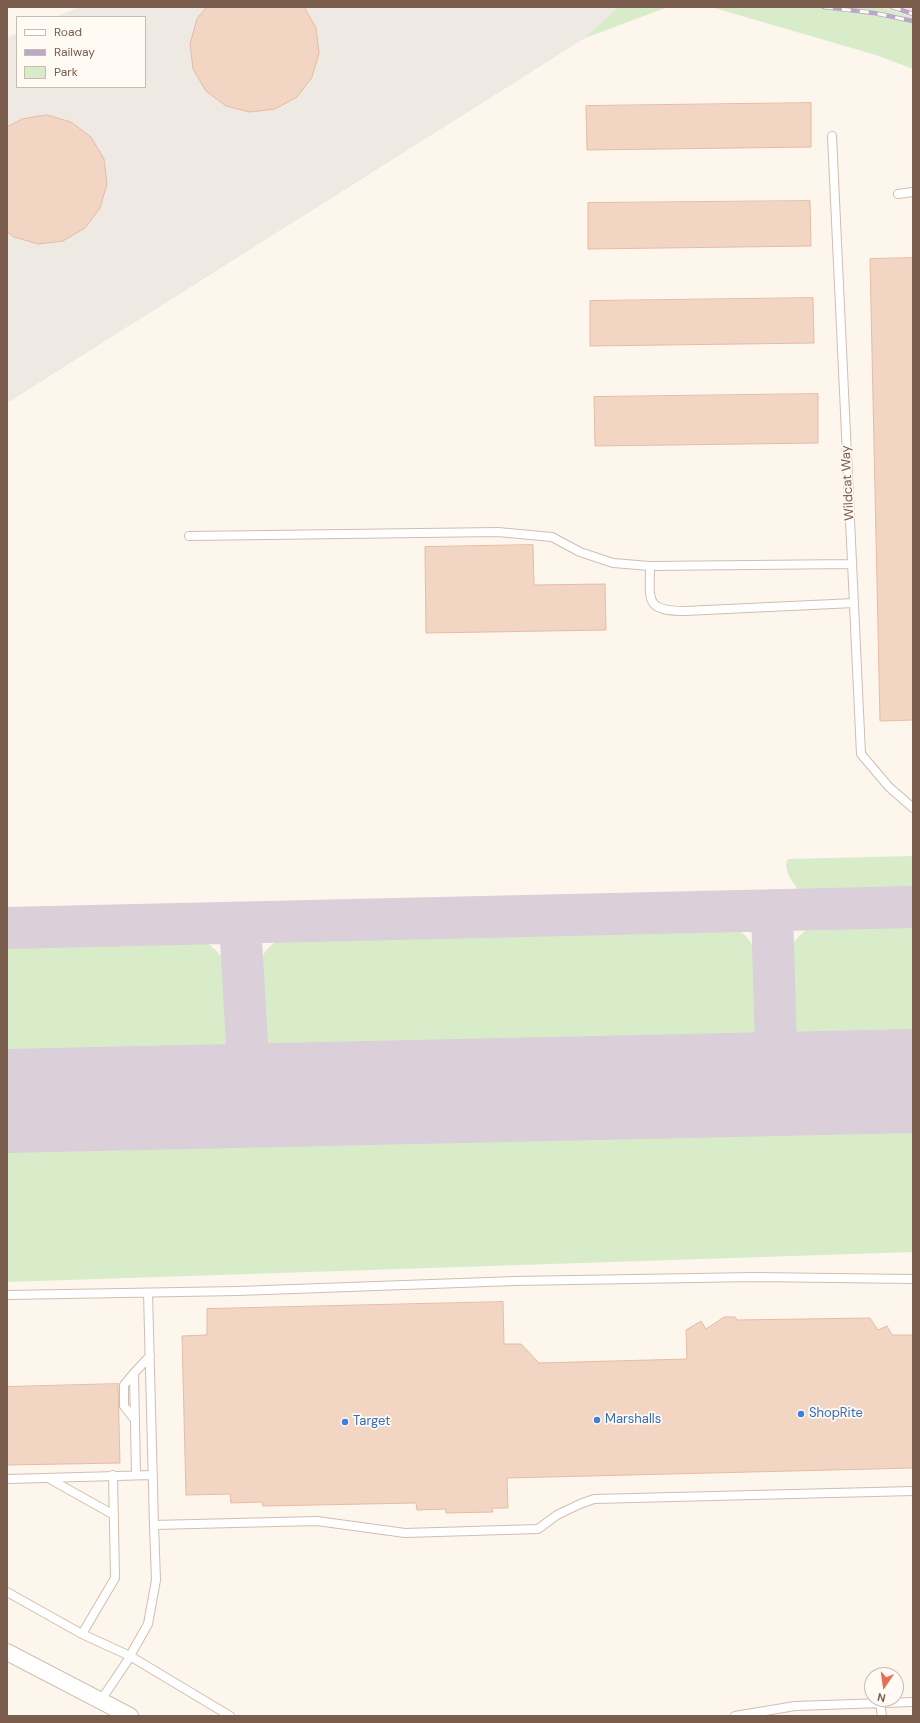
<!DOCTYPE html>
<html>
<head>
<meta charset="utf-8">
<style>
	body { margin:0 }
	#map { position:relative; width:920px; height:1723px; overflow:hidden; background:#fdf6ec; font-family:"DM Sans",sans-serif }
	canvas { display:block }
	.frame { position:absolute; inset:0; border:8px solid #7a5c4d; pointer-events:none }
	.legend { position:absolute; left:16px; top:16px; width:130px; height:72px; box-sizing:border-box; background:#fffaf3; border:1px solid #cabbb1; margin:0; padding:5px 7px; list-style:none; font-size:12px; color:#7a5c4d }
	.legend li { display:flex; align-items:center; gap:8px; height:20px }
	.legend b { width:20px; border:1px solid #cabbb1 }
	.north { position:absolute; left:864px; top:1667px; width:40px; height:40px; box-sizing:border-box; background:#fffaf3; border:1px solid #cabbb1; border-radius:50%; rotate:193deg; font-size:11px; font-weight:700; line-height:16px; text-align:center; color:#7a5c4d }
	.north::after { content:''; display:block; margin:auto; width:14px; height:18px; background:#e76f51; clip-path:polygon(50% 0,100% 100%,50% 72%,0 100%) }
</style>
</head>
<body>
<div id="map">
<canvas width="920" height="1723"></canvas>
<div class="frame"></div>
<ul class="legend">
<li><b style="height:5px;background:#fff"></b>Road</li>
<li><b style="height:5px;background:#b9a8c9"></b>Railway</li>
<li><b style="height:11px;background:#d8ecc9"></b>Park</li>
</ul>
<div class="north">N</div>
</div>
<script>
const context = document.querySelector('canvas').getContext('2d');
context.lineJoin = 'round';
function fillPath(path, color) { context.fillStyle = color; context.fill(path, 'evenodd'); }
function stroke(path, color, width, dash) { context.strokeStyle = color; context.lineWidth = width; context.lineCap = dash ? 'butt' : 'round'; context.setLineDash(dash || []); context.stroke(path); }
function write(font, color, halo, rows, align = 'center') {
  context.font = font + ' "DM Sans",sans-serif'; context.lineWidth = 3.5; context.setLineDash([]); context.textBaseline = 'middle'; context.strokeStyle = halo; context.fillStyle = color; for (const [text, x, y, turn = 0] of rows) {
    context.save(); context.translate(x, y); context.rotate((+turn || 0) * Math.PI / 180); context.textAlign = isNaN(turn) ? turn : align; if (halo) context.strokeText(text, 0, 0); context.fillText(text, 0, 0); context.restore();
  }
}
fillPath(new Path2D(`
	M79,7h539l-33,31 -578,365v-365l10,-5v54h128v-70h-90z
	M880,7h33v10z`), '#efe9e4');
fillPath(new Path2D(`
	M618,7h50l-83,31z
	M711,7h169l33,10v52l-37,-14z
	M913,856v43l-90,2c-17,-3 -26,-10 -34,-25 -2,-6 -4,-9 -2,-15l2,-2z
	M913,922v114l-116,2c-7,-3 -8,-9 -9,-16l-1,-66c6,-17 17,-28 35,-32z
	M720,925c26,3 35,18 39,43l1,65 -3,6 -110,4 -381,7 -6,-3 -2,-11 -1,-67c5,-17 15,-27 30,-34z
	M198,937c14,8 25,18 31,34l1,70 -1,6 -4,5 -218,5v-115z
	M913,1123v129l-906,30v-138z`), '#d8ecc9');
stroke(new Path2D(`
	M772,910l5,174
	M240,923l10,173
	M7,928l906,-21`), '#dbcfda', 42);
stroke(new Path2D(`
	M7,1101l906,-20`), '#dbcfda', 104);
const building = new Path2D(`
	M207,7h97l12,21 3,25 -7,24 -15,20 -22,12 -25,3 -24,-6 -20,-15 -13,-22 -3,-25 7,-25z
	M811,103v44l-224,3 -1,-44z
	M47,115l24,7 20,15 13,22 3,25 -7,24 -15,20 -22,13 -25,3 -24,-7 -7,-5v-105l15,-8z
	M810,201l1,45 -223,3v-46z
	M913,258v462l-33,1 -10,-462z
	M813,298l1,45 -224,3v-45z
	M818,394v49l-223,3 -1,-49z
	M533,545l1,40 71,-1 1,46 -180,3 -1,-86z
	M503,1302l1,42h17l18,19 148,-4 -1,-29 15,-9 5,8 18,-12h11l2,3 133,-2 8,12 9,-4 5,9h21v133l-406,10 1,30h-16l1,4 -47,1v-4l-29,1 -1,-7 -153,3 -1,-4 -31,1 -1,-9 -44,1 -4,-159 25,-1v-26z
	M118,1384l2,79 -113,2v-78z`);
fillPath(building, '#f3d5c3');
stroke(building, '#e6bba3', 1);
const service = new Path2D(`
	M832,136l29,618 28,33 24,21
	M898,194l15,-2
	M189,536l309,-4 54,5 28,15 33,11 37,3 202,-2
	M650,566c0,34 -6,45 35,45l169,-8
	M148,1293l6,232
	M7,1295l231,-4 277,-10 239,-4 159,2
	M134,1373l-10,12v21l11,14
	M136,1475l-2,-102 16,-17
	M48,1478l66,37
	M7,1479l146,-4
	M7,1592l75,42 48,22 100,60
	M82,1634l33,-56 -2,-103
	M101,1700l25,-37 22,-39 8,-44 -2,-55 163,-4 88,12 133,-4 19,-14 23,-11 14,-5 319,-8
	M880,1703l2,13
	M735,1716l60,-10 118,-4`);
const minor = new Path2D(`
	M7,1652l123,64`);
stroke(service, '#d1beb0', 10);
stroke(minor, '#d1beb0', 18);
stroke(service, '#fff', 8);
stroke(minor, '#fff', 16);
const rail = new Path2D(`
	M824,7l50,6 39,8
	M892,7l21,7`);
stroke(rail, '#b9a8c9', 4.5);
stroke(rail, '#fffaf3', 3, [9]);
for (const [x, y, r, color] of [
	[801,1414,4,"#3f7fe0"],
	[597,1420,4,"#3f7fe0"],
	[345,1422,4,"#3f7fe0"]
]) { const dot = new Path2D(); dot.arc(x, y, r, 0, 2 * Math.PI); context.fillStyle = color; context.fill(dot); stroke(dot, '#fffaf3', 1.5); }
write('13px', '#7a5c4d', '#fffaf3', [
	["Wildcat Way",848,483,-93]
]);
write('13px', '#366cbe', '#fffaf3', [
	["ShopRite",809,1414],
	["Marshalls",605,1420],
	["Target",353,1422]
], 'left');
</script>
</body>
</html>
